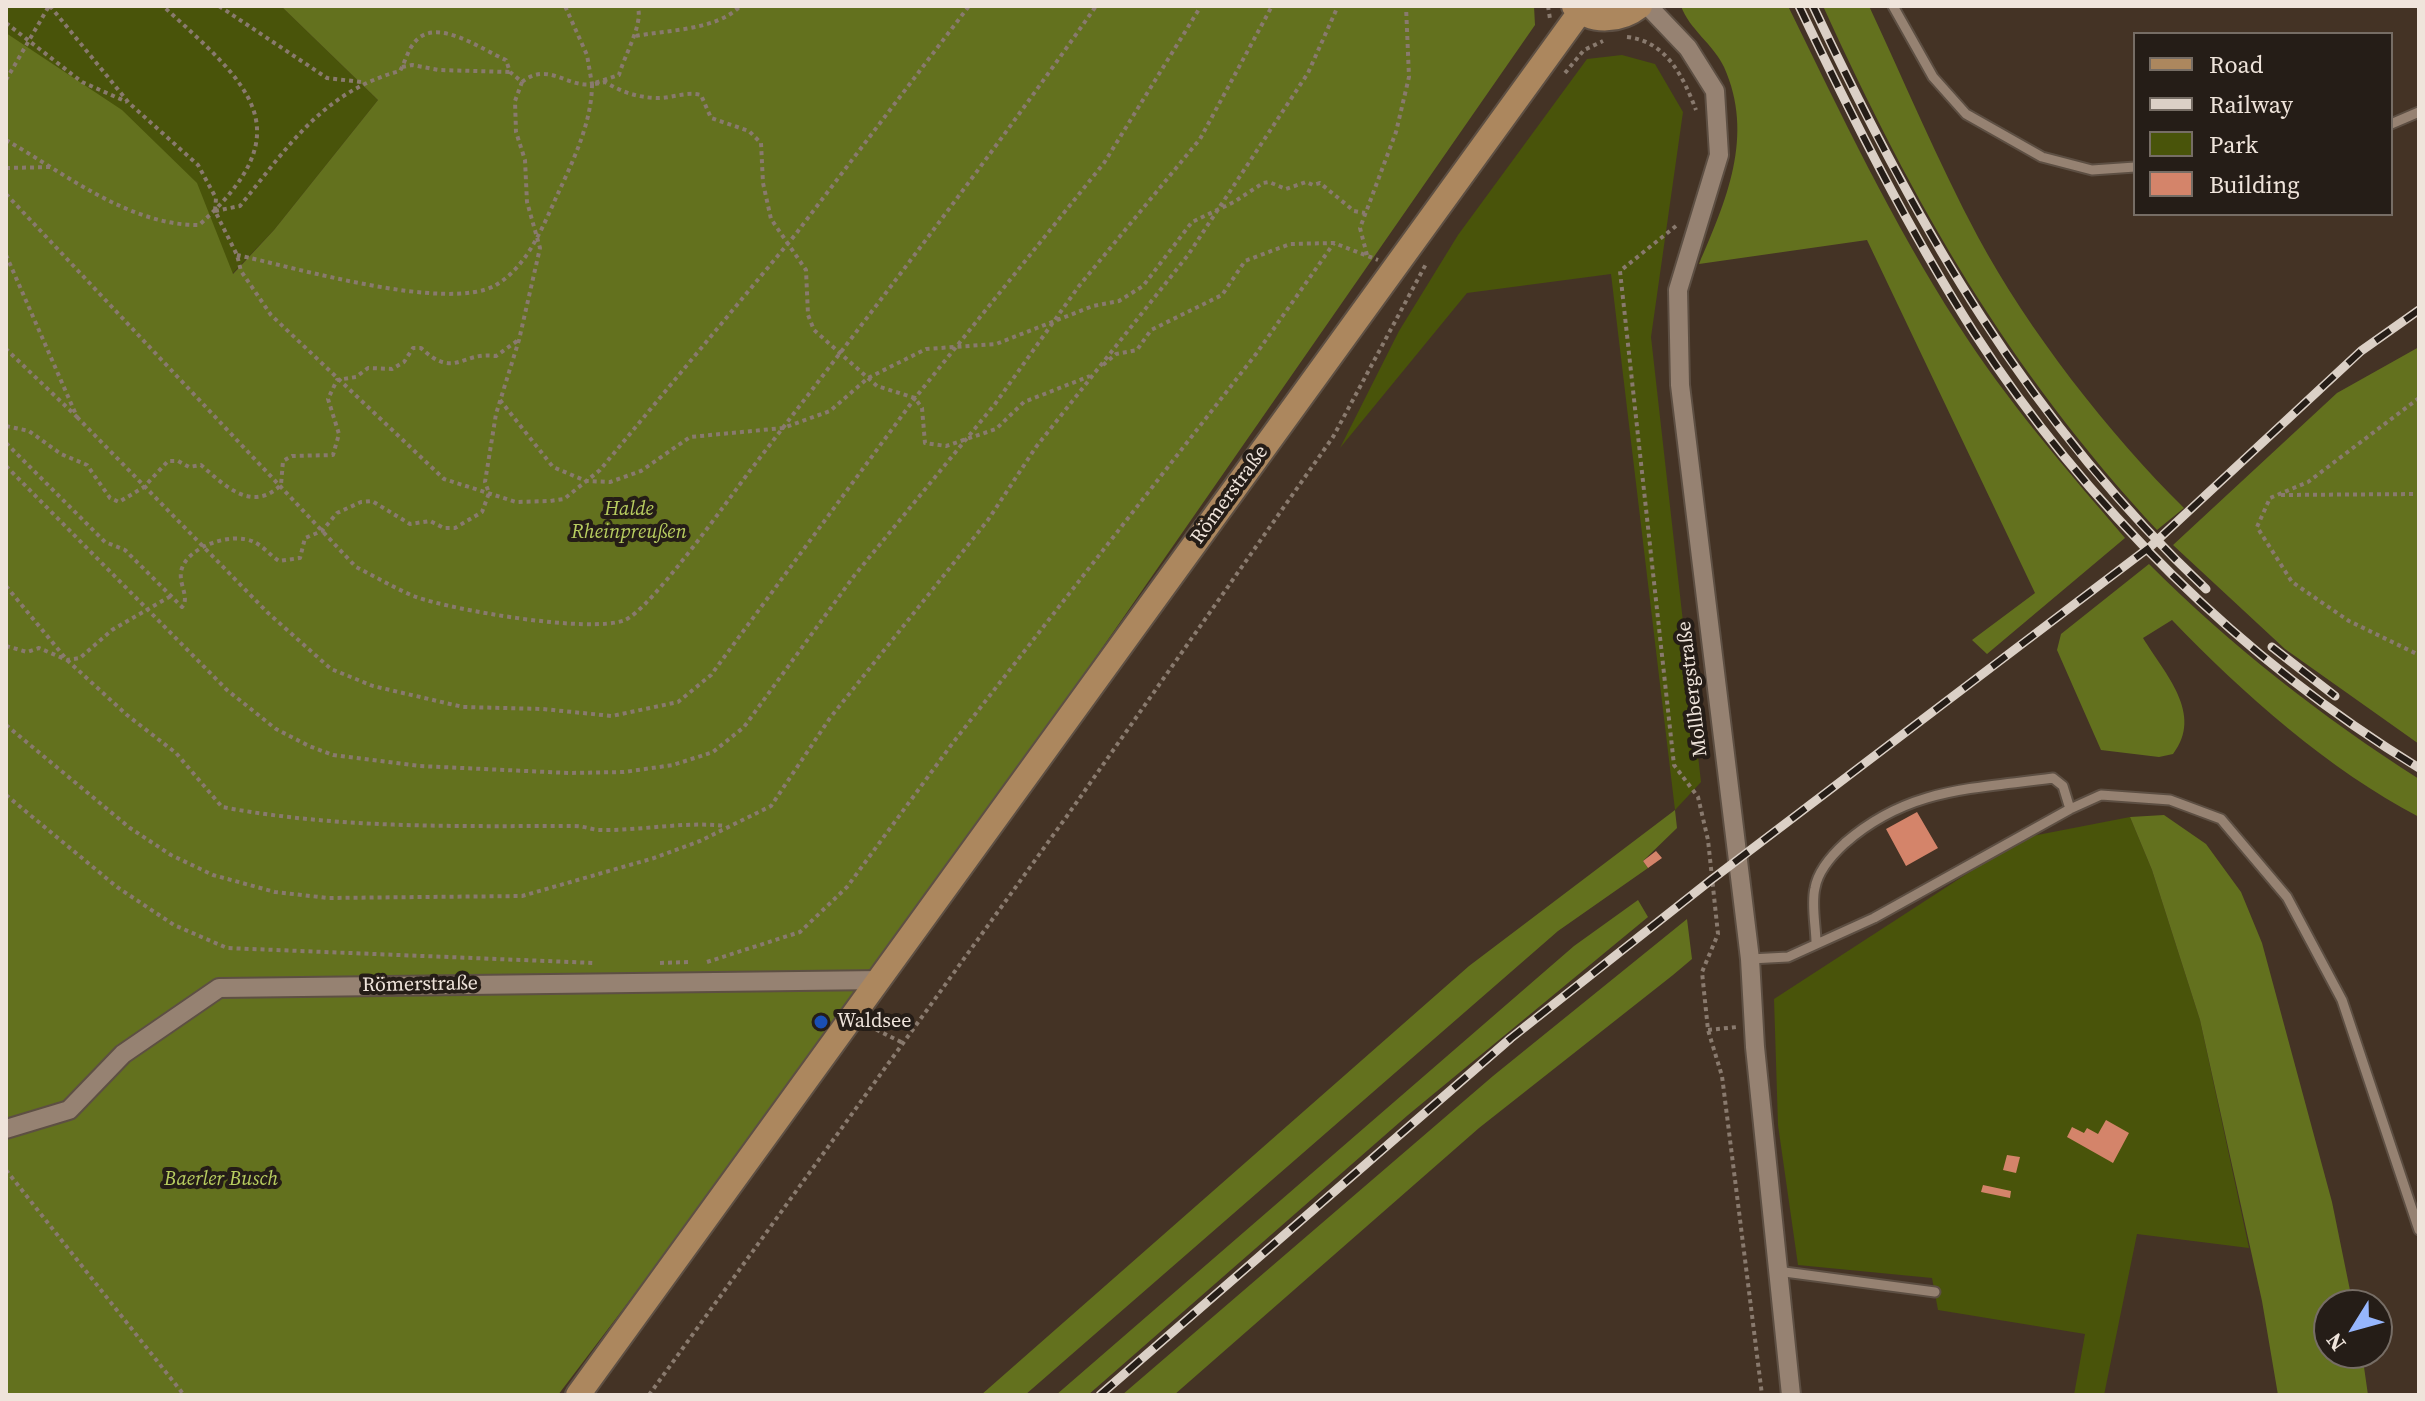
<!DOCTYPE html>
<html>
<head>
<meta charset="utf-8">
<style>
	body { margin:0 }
	#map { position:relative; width:2425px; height:1401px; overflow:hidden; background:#443325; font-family:"Source Serif 4",serif }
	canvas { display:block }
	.frame { position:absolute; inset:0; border:8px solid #efe4db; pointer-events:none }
	.legend { position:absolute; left:2133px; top:32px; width:260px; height:184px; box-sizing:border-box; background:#251d17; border:2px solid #766d65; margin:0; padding:10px 14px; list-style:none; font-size:24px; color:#efe4db }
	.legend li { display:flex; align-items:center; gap:16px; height:40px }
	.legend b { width:40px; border:2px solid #766d65 }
	.north { position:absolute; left:2313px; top:1289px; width:80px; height:80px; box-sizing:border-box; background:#251d17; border:2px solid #766d65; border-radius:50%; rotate:233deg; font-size:22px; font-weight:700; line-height:32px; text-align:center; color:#efe4db }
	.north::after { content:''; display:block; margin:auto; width:28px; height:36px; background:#96b6fd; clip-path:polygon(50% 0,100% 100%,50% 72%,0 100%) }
</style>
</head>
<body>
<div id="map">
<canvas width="2425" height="1401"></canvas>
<div class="frame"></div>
<ul class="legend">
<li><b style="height:10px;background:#ac875e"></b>Road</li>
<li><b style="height:10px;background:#dbd0c6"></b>Railway</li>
<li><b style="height:22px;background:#49540a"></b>Park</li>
<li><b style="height:22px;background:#d4846a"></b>Building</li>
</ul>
<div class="north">N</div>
</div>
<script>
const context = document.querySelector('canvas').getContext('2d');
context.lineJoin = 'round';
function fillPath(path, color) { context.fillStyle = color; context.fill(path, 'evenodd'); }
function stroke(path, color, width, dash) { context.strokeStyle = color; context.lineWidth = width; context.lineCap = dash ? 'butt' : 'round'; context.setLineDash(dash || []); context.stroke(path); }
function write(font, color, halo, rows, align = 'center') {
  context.font = font + ' "Source Serif 4",serif'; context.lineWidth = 8; context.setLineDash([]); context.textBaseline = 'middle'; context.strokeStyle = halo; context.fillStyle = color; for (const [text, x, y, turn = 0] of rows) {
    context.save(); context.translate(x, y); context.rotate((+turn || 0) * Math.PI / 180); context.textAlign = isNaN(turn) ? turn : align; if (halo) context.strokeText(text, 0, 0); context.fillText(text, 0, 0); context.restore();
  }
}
fillPath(new Path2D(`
	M6,6h275l97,94 -104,130 -42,44 -11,-22 -215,-219z
	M1622,55l33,9 28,48 -32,225 50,445 -26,28 -64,-536 -144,19 -127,155 59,-117 59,-96 129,-176z
	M2130,817l22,53 48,150 49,228 -112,-14 -33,161h-30l11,-61 -147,-24 -6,-32 -134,-13 -20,-140 -4,-126 248,-161z`), '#49540a');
fillPath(new Path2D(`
	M281,6h1253l1,19 -674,970 -303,400h-552v-1362l116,77 75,73 36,91 41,-44 104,-130z
	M1681,6h107c53,108 104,216 169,317 49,77 109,146 168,215l-138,116 -15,-14 63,-47 -168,-353 -168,24c27,-63 56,-128 25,-197 -10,-22 -35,-38 -43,-61z
	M1823,6h46c36,77 69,156 109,231 50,93 131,197 206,271l-27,22c-150,-162 -243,-325 -334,-524z
	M2419,347v397l-134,-95 -112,-104 164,-152z
	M2149,564c82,82 173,153 270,215v38c-90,-47 -177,-124 -247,-197l-29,18c22,36 61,76 30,116l-14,3 -58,-7 -44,-100 4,-16z
	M1675,810l2,18 -34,33 5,7 -90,63 -533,464h-44l488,-429z
	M2164,815l42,29 35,48 21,51 70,259 21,103h-24v48h33l6,42h-90l-16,-94 -62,-281 -48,-150 -22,-53z
	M1638,900l10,17 -240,198 -320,280h-32l518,-449z
	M1687,919l5,40 -19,16 -194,153 -305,267h-52l371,-319z`), '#63711e');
fillPath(new Path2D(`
	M1917,812l21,36 -32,18 -20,-37z
	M1656,851l6,7 -14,10 -5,-7z
	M2106,1120l23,13 -16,30 -46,-26 5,-10 12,6 3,-5 11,6z
	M2007,1155l13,2 -4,16 -13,-3z
	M1983,1185l28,6 -1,7 -29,-6z`), '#d4846a');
const service = new Path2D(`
	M1893,6l40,71 33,37 76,43 50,13 43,-3
	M2391,124l28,-12
	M1816,943c0,-16 -5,-39 -1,-55 3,-17 18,-34 30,-45 64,-56 129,-54 208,-65l10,8 7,23
	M1750,959l38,-2 86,-39 196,-109 31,-14 69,5 51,19 66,78 55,103 77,230
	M1777,1271l158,21`);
const minor = new Path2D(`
	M1648,6l40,42 27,43 4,64 -41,135 2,95 70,574 5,88 36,348
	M6,1129l63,-19 54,-56 96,-66 662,-8`);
const primary = new Path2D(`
	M1574,6c18,18 47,15 66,0
	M578,1395l1002,-1383`);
stroke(service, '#5d4f43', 13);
stroke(minor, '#5d4f43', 22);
stroke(primary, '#5d4f43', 28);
stroke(new Path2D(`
	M50,6l79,97 69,62 18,33 -1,13 22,44 4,16 30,44 173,164 72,23 34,-1 14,-2 36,-29 195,-235 174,-229
	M219,6l108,72 34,4
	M1548,6l2,13
	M6,23l76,59 45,20
	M636,36c31,-6 82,-6 104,-30
	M1627,37c39,4 56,39 69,73
	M402,67l10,-2 27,5 71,2
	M1565,73l19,-23 19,-9
	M6,80l43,-74
	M595,84l10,-2c17,10 31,15 50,16 16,1 30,-7 46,-3l10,23 38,13 12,12 2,40 8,36 35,51 2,45 6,15 63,56 38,12 7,10 3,35 21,3 50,-17 28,-27 66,-26
	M6,140c58,33 124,86 193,85 107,-96 49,-141 -36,-219
	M6,168l45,-1
	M6,194l350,373c20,10 40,22 60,30 37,13 174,37 209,23 26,-11 103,-120 124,-148 118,-154 236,-307 347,-466
	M215,211l25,-5c48,-59 82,-114 160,-135 5,-9 8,-21 14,-28 21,-28 68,7 92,17l4,12 12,10c26,-21 45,6 70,2l-5,-29 -22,-49
	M1676,226l-56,45 54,494 24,32 10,43 10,94 -16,38 6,58 14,46 40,319
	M6,255l71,162 -71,-68
	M237,255c56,12 211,58 259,30 30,-18 45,-54 59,-85 16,-35 37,-76 37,-116l27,-9c5,-19 26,-54 18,-69
	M1367,255l-7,-27 36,-96 13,-55 -3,-71
	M1103,365l13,-11 21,-4 14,-20 71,-35 23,-34 29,-11 16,-6 44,-1 44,17
	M2419,398l-111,84 -38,16 -13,29 35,55 57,39 70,34
	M500,400l53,67 33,14 24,1 31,-11 49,-34 93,-9 47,-17 38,-33 58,-29 70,-5 97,-38 26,-5 24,-15 49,-64 42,-20 29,-19 6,-1 17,7 20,-7 7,3 7,-2 34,28 11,2
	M77,417l190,195 64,57 42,17 90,21 80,2 69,7 66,-14 33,-27 204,-277 189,-235 97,-157
	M6,426l23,5 32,23 26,11 23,33 9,4 25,-15 24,-26h10l11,6 12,-2c24,21 51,48 80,20l2,-24 9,-5 41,-1 6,-21 -11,-35 9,-19 19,-3 12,-9 24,1 12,-7 9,-14h8c34,32 40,3 75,8l21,-15
	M6,443l99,99 20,8 57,57c8,-9 -3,-22 -1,-35 4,-25 51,-41 73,-30 9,4 17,14 25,19l21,-3 5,-20 17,-7 15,-18 24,-11 11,-1 38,23 20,-3 14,7h11l27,-16 7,-19 -4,-11 11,-68 23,-74 21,-92 -13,-46 -2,-42 -9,-28 -1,-31 7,-19
	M6,466l221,224 49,39 33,17 24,9 87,11 149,7 55,-1 49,-7 40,-13 31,-25 110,-151 141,-172 84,-118 121,-147 72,-133
	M2281,495l138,-1
	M6,586l61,74 60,55 49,38 46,54c117,22 234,19 352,19 9,0 16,3 24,4 44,1 85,-9 128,-4
	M6,646l21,6 12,-4 28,12 13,-2 32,-28 59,-34
	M6,725l124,103 41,27 42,20 62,17 53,6 194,-2 132,-38 46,-17 71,-35 59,-88 158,-198 48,-73 152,-192 120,-182 30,-67
	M6,795l111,92 57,38 53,23 368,15
	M707,962l93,-30 47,-45 105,-143 304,-390 78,-111
	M660,963l31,-1
	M869,1026l34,17
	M1708,1030l29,-3
	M6,1170l178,225
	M649,1395l418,-579 266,-379 93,-173`), '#897a6e', 4, [4, 4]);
stroke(service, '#968272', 9);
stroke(minor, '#968272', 18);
stroke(primary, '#ac875e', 24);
const rail = new Path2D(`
	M1799,6c53,111 108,221 174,325 112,174 269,329 446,437
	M1813,6c104,220 214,414 393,583
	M2272,647l63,49
	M1100,1395l411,-357 200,-158 440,-334 210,-195 58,-41`);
stroke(rail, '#dbd0c6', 9);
stroke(rail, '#251d17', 6, [18]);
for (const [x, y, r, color] of [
	[821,1022,8,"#1a4fb4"]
]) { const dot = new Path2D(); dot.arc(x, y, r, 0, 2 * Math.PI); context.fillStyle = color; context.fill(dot); stroke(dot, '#251d17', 3); }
write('20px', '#efe4db', '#251d17', [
	["Römerstraße",1230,495,-54],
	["Mollbergstraße",1693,689,-97],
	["Römerstraße",420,985,-1]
]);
write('italic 20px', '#b8cd60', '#251d17', [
	["Halde",629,510],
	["Rheinpreußen",629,533],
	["Baerler Busch",221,1180]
]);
write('20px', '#efe4db', '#251d17', [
	["Waldsee",837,1022]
], 'left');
</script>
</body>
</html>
